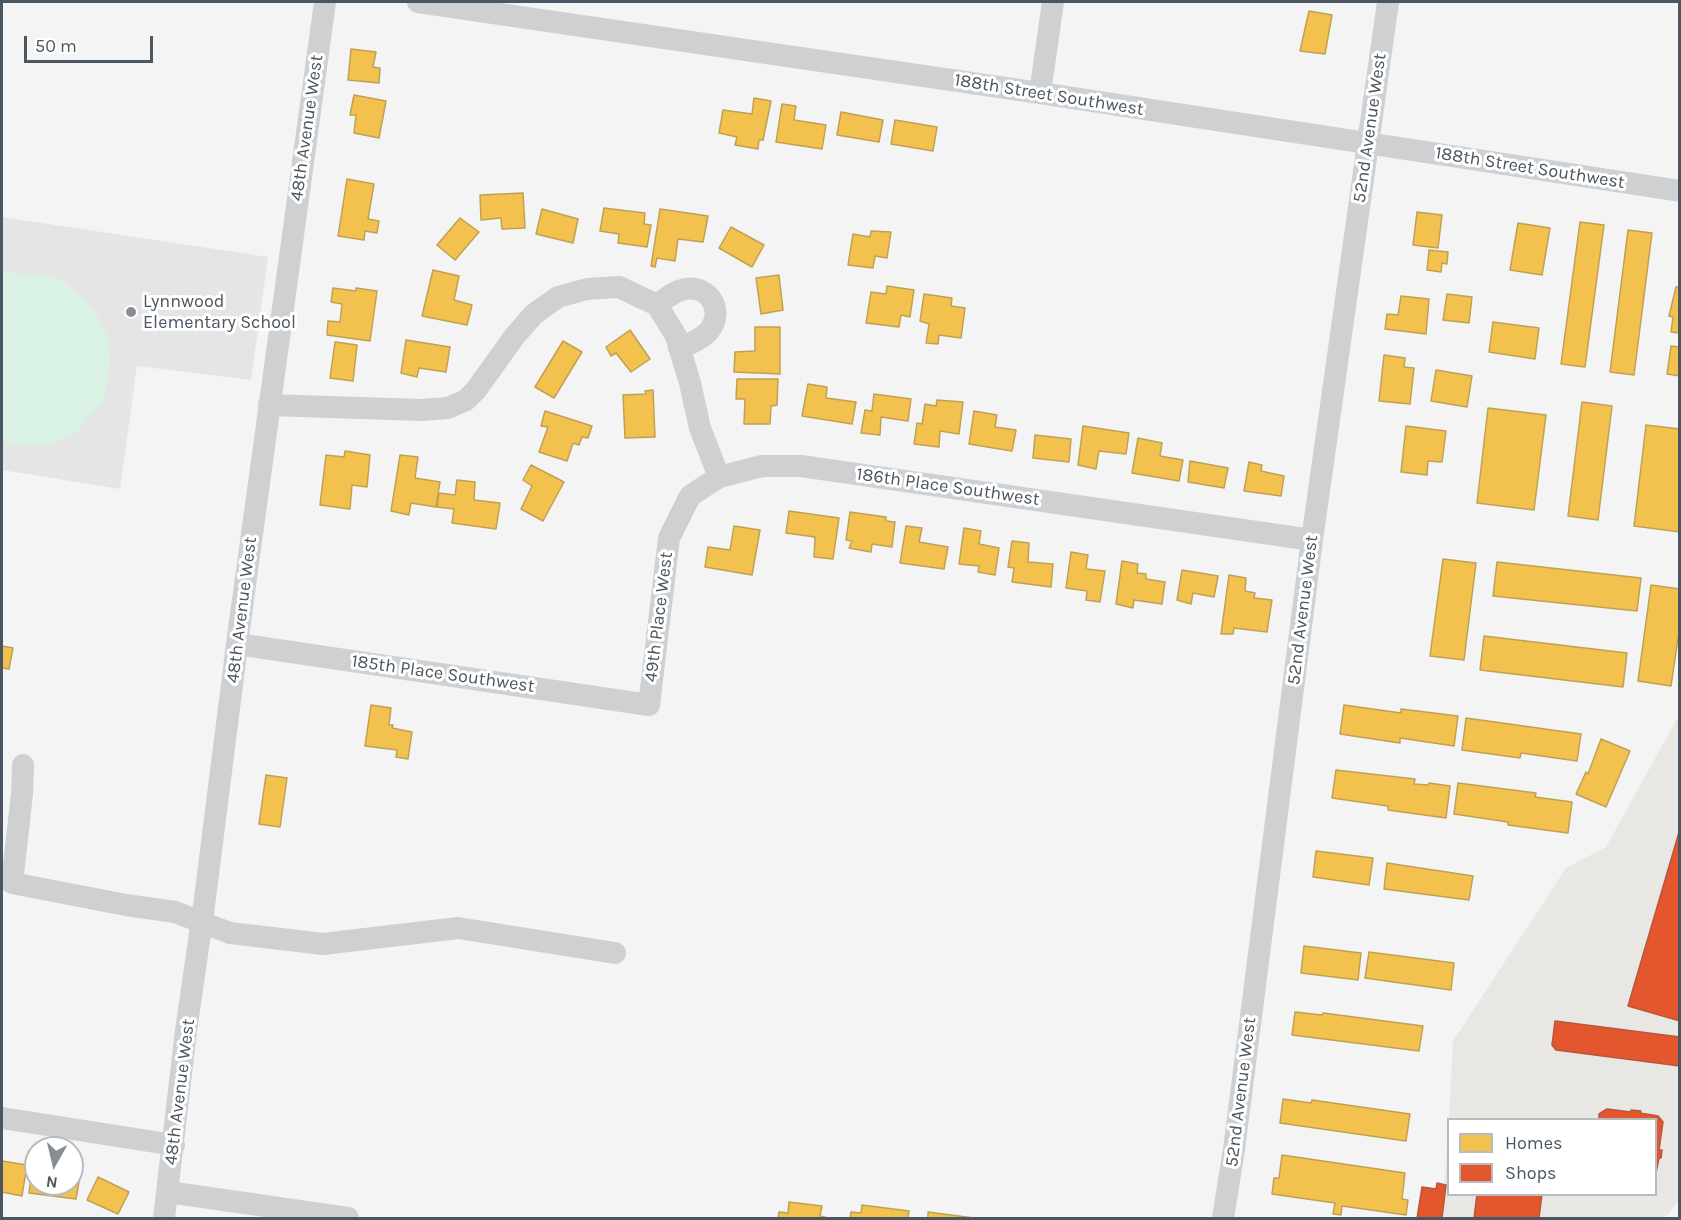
<!DOCTYPE html>
<html>
<head>
<meta charset="utf-8">
<style>
	body { margin:0 }
	#map { position:relative; width:1681px; height:1220px; overflow:hidden; background:#f4f4f4; font-family:Karla,sans-serif }
	canvas { display:block }
	.frame { position:absolute; inset:0; border:3px solid #4a5661; pointer-events:none }
	.legend { position:absolute; left:1447px; top:1118px; width:210px; height:78px; box-sizing:border-box; background:#fff; border:2px solid #b7bbc0; margin:0; padding:8px 10px; list-style:none; font-size:18px; color:#4a5661 }
	.legend li { display:flex; align-items:center; gap:12px; height:30px }
	.legend b { width:30px; border:2px solid #b7bbc0 }
	.north { position:absolute; left:24px; top:1136px; width:60px; height:60px; box-sizing:border-box; background:#fff; border:2px solid #b7bbc0; border-radius:50%; rotate:188deg; font-size:16px; font-weight:700; line-height:24px; text-align:center; color:#4a5661 }
	.north::after { content:''; display:block; margin:auto; width:21px; height:27px; background:#868d94; clip-path:polygon(50% 0,100% 100%,50% 72%,0 100%) }
	.scale { position:absolute; left:24px; top:36px; width:129px; height:27px; box-sizing:border-box; border:3px solid #4a5661; border-top:0; padding-left:8px; font-size:18px; line-height:21px; white-space:nowrap; color:#4a5661; -webkit-text-stroke:4px #fff; paint-order:stroke }
</style>
</head>
<body>
<div id="map">
<canvas width="1681" height="1220"></canvas>
<div class="frame"></div>
<ul class="legend">
<li><b style="height:16px;background:#f2c14e"></b>Homes</li>
<li><b style="height:16px;background:#e4572e"></b>Shops</li>
</ul>
<div class="north">N</div>
<div class="scale">50 m</div>
</div>
<script>
const context = document.querySelector('canvas').getContext('2d');
context.lineJoin = 'round';
function fillPath(path, color) { context.fillStyle = color; context.fill(path, 'evenodd'); }
function stroke(path, color, width, dash) { context.strokeStyle = color; context.lineWidth = width; context.lineCap = dash ? 'butt' : 'round'; context.setLineDash(dash || []); context.stroke(path); }
function write(font, color, halo, rows, align = 'center') {
  context.font = font + ' Karla,sans-serif'; context.lineWidth = 6; context.setLineDash([]); context.textBaseline = 'middle'; context.strokeStyle = halo; context.fillStyle = color; for (const [text, x, y, turn = 0] of rows) {
    context.save(); context.translate(x, y); context.rotate((+turn || 0) * Math.PI / 180); context.textAlign = isNaN(turn) ? turn : align; if (halo) context.strokeText(text, 0, 0); context.fillText(text, 0, 0); context.restore();
  }
}
fillPath(new Path2D(`
	M1679,715v485l-14,18h-226l6,-41 3,-55v72h208v-74l-207,-1 4,-78 113,-173 40,-21z`), '#e8e7e3');
fillPath(new Path2D(`
	M2,217l266,40 -17,123 -114,-14 -17,123 -118,-19z`), '#e6e5e6');
fillPath(new Path2D(`
	M2,271l56,7 20,15 18,20 12,22 2,29 -6,35 -26,32 -28,13 -27,2 -21,-5z`), '#d9f2e3');
const homes = new Path2D(`
	M1309,11l23,4 -7,39 -25,-3z
	M351,49l25,3 -3,15 7,1 -1,15 -31,-3z
	M354,95l32,6 -7,37 -25,-5 2,-18h-6z
	M754,98l17,3 -8,39h-4l-1,9 -23,-4 2,-8 -18,-4 4,-23 29,4z
	M782,104l14,2 -2,14 32,5 -4,24 -46,-7z
	M841,112l42,8 -4,22 -42,-7z
	M895,120l42,7 -4,24 -42,-7z
	M347,179l27,5 -6,35 11,2 -2,12 -12,-2 -1,9 -26,-4z
	M523,193l2,35 -23,1 -1,-11 -20,2 -1,-25z
	M604,208l41,5 -1,11 7,1 -4,22 -29,-4 1,-9 -19,-3z
	M542,209l36,10 -5,24 -37,-9z
	M660,209l48,7 -5,26 -25,-3 -3,22 -18,-3 -2,9 -4,-1z
	M1417,212l25,3 -4,33 -25,-3z
	M460,218l19,14 -24,28 -18,-15z
	M1580,222l24,3 -19,142 -24,-3z
	M1518,223l32,5 -8,47 -32,-5z
	M731,227l33,18 -12,22 -33,-19z
	M1628,230l24,3 -18,142 -24,-3z
	M871,231l20,1 -4,26 -12,-2 -2,12 -25,-3 5,-31 17,3z
	M1429,250l19,2 -1,12 -5,-1 -1,9 -14,-2z
	M433,270l26,6 -5,24 18,5 -5,20 -45,-9z
	M779,275l4,35 -22,4 -5,-36z
	M887,286l27,4 -4,27 -9,-2 -2,12 -33,-4 5,-31 15,2z
	M1676,287h4v46l-9,-1 2,-15 -4,-1z
	M333,288l23,3v-3l21,3 -7,50 -43,-6 1,-14 12,1 2,-18 -11,-2z
	M924,294l28,4 -1,8 14,2 -4,30 -22,-3 -1,9 -12,-1 3,-19 -9,-3z
	M1447,294l25,3 -3,26 -26,-3z
	M1401,296l28,3 -3,35 -41,-5 2,-15 11,1z
	M1493,322l46,6 -4,31 -46,-7z
	M755,327h25v47l-46,-2 1,-20 20,-1z
	M630,330l20,29 -19,13 -15,-19 -5,3 -5,-9z
	M406,340l44,7 -4,25 -27,-4 -2,9 -16,-4z
	M563,341l19,11 -28,46 -19,-11z
	M335,342l22,3 -4,36 -23,-3z
	M1671,346l9,1v29l-13,-2z
	M1384,355l21,3 -1,9 10,1 -4,36 -31,-3z
	M1436,370l36,6 -5,31 -36,-6z
	M737,379h41l-1,26 -6,1 -1,18h-26l1,-25h-9z
	M808,384l19,3 -1,11 30,4 -4,22 -50,-8z
	M653,390l2,47 -30,1 -2,-43 23,-1 -1,-3z
	M874,394l37,5 -3,22 -27,-4 -1,18 -19,-2 4,-23 7,1z
	M937,400l26,2 -4,32 -19,-3 -1,16 -25,-3 3,-21 5,1 3,-20 11,2z
	M1582,402l30,4 -14,114 -30,-4z
	M1488,408l58,7 -12,95 -57,-7z
	M545,411l47,15 -4,12 -6,-1 -3,8 -6,-2 -6,18 -28,-9 9,-25 -7,-1z
	M974,411l23,4 -2,12 21,3 -4,21 -43,-7z
	M1646,425l34,4v103l-46,-6z
	M1083,426l46,7 -3,21 -27,-3 -3,18 -18,-4z
	M1406,426l40,5 -4,31 -14,-1 -1,14 -26,-3z
	M1035,435l36,4 -2,23 -36,-4z
	M1138,438l24,5 -2,13 23,4 -4,21 -47,-8z
	M345,451l25,4 -3,32 -15,-2 -2,24 -30,-4 6,-50 18,2z
	M400,455l18,2 -3,21 25,4 -4,25 -25,-4 -2,12 -18,-4z
	M1190,461l38,7 -4,20 -36,-6z
	M1249,462l13,3 -1,6 23,5 -3,20 -37,-5z
	M531,465l33,17 -21,39 -22,-12 11,-23 -9,-6z
	M457,480l18,2 -1,18 26,3 -4,26 -44,-6 2,-14 -17,-2 2,-14 16,2z
	M789,511l50,7 -6,41 -19,-2 1,-20 -29,-4z
	M850,512l36,5v4l9,1 -3,25 -20,-3 -1,8 -22,-4 3,-7 -6,-1z
	M734,526l26,4 -8,45 -47,-8 3,-20 22,3z
	M906,526l16,2 -3,14 29,5 -4,22 -44,-6z
	M964,528l17,3 -2,13 20,4 -4,27 -17,-3 1,-6 -20,-2z
	M1012,541l17,2 -1,19 25,2 -2,23 -39,-5 2,-14 -6,-1z
	M1071,552l17,3 -2,14 19,2 -5,31 -14,-2 1,-9 -21,-3z
	M1443,559l33,4 -12,97 -34,-4z
	M1122,561l16,3 -1,9 9,1v5l19,3 -3,22 -28,-4 -1,8 -17,-4z
	M1497,562l144,16 -4,33 -144,-15z
	M1182,570l36,6 -4,21 -21,-4 -2,11 -14,-4z
	M1229,575l17,3 -1,13 10,2 -1,5 18,2 -5,32 -33,-4 -1,6h-12z
	M1651,585l29,4v36l-9,61 -33,-5z
	M1484,636l143,17 -4,34 -143,-17z
	M2,646l11,2 -4,21 -7,-1z
	M371,705l20,3 -2,17h4l-1,3 20,4 -4,27 -12,-2 1,-7 -32,-4z
	M1344,705l57,8v-4l57,7 -4,30 -54,-8v5l-60,-9z
	M1466,718l115,16 -4,27 -56,-8 -1,5 -58,-8z
	M1601,739l29,12 -24,56 -30,-13 10,-22 2,2z
	M1336,770l79,9 -1,5 14,1 1,-2 21,3 -4,32 -58,-8v-4l-56,-8z
	M266,775l21,3 -7,49 -21,-3z
	M1458,783l78,10 -1,4 37,5 -4,31 -60,-8v-3l-54,-8z
	M1316,851l57,7 -4,27 -56,-8z
	M1387,863l86,13 -4,24 -85,-11z
	M1304,946l57,7 -3,27 -57,-7z
	M1369,952l85,11 -3,27 -86,-12z
	M1295,1012l27,3 1,-2 100,13 -4,25 -127,-16z
	M1283,1099l28,4 1,-3 98,14 -4,27 -126,-18z
	M1282,1155l123,18 -3,26 6,1 -2,15 -64,-9 -1,9 -8,-1 2,-11 -63,-9 2,-16h5z
	M2,1161l25,4 -5,31 -20,-4z
	M32,1170h4v14h36v-9l8,1 -4,23 -47,-6z
	M98,1177l31,15 -11,22 -31,-14z
	M789,1202l33,4 -2,10 8,2h-50l1,-6 9,1z
	M862,1205l47,6 -1,7h-58l1,-6 10,1z
	M928,1212l46,6h-46z`);
fillPath(homes, '#f2c14e');
stroke(homes, '#c0a154', 1.5);
const shops = new Path2D(`
	M1680,829v192l-52,-15z
	M1555,1021l125,16v29l-124,-16 -4,-5z
	M1607,1109l24,3v-2l10,1 -1,2 18,3 5,6 -4,28h3l-1,8h-2l-3,15v-53h-57v-6z
	M1437,1183l9,2 -4,33h-25l5,-31 14,2z
	M1477,1194h65l-3,24h-65z`);
fillPath(shops, '#e4572e');
stroke(shops, '#b6573d', 1.5);
stroke(new Path2D(`
	M418,2l622,91 640,98
	M1040,93l13,-91
	M657,305c9,-7 17,-14 28,-16 26,-4 40,24 23,43 -8,8 -19,12 -29,16
	M269,405l152,5 27,-2 18,-8 10,-10 38,-53 20,-23 24,-17 29,-8 32,-2 38,18 19,31 14,47 10,45 19,49
	M237,644l412,61 20,-167 21,-42 29,-19 43,-11h39l511,74
	M23,765l-1,29 -10,89 114,22 49,7 55,21 93,11 135,-16 157,25
	M2,1118l172,27
	M168,1192l180,26
	M164,1218l22,-187 18,-125 35,-277 86,-627
	M1223,1218l11,-69 78,-609 76,-538`), '#ced0d2', 22);
for (const [x, y, r, color] of [
	[131,312,6,"#868d94"]
]) { const dot = new Path2D(); dot.arc(x, y, r, 0, 2 * Math.PI); context.fillStyle = color; context.fill(dot); stroke(dot, '#fff', 2); }
write('18px', '#4a5661', '#fff', [
	["188th Street Southwest",1049,95,9],
	["48th Avenue West",307,128,-82],
	["52nd Avenue West",1370,128,-82],
	["188th Street Southwest",1530,168,9],
	["186th Place Southwest",948,487,8],
	["48th Avenue West",242,610,-83],
	["52nd Avenue West",1303,610,-83],
	["49th Place West",659,617,-83],
	["185th Place Southwest",443,674,8],
	["48th Avenue West",180,1092,-83],
	["52nd Avenue West",1241,1092,-83]
]);
write('18px', '#4a5661', '#fff', [
	["Lynnwood",143,302],
	["Elementary School",143,323]
], 'left');
</script>
</body>
</html>
